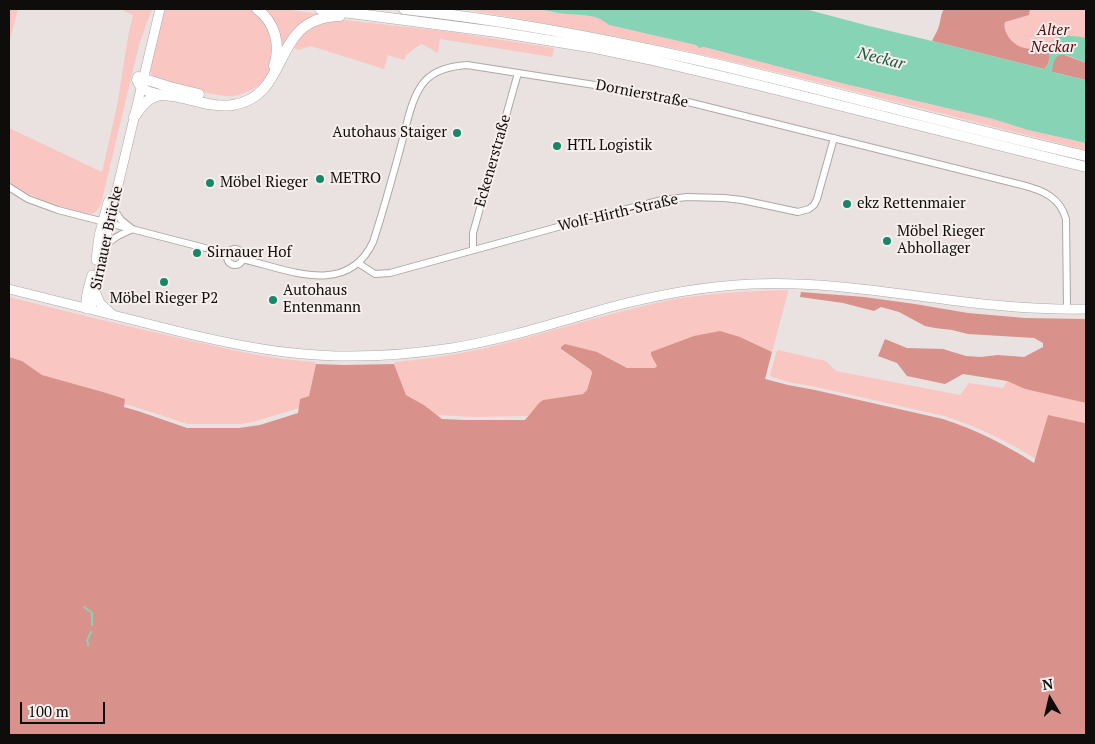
<!DOCTYPE html>
<html>
<head>
<meta charset="utf-8">
<style>
	body { margin:0 }
	#map { position:relative; width:1095px; height:744px; overflow:hidden; background:#e9e2e1; font-family:"PT Serif",serif }
	canvas { display:block }
	.frame { position:absolute; inset:0; border:10px solid #0f0d0c; pointer-events:none }
	.north { position:absolute; left:1025px; top:674px; width:50px; height:50px; -webkit-text-stroke:4px #f6efee; paint-order:stroke; rotate:351deg; font-size:14px; font-weight:700; line-height:20px; text-align:center; color:#0f0d0c }
	.north::after { content:''; display:block; margin:auto; width:18px; height:22px; background:#0f0d0c; clip-path:polygon(50% 0,100% 100%,50% 72%,0 100%) }
	.scale { position:absolute; left:20px; top:702px; width:85px; height:22px; box-sizing:border-box; border:2px solid #0f0d0c; border-top:0; padding-left:6px; font-size:15px; line-height:18px; white-space:nowrap; color:#0f0d0c; -webkit-text-stroke:4px #f6efee; paint-order:stroke }
</style>
</head>
<body>
<div id="map">
<canvas width="1095" height="744"></canvas>
<div class="frame"></div>
<div class="north">N</div>
<div class="scale">100 m</div>
</div>
<script>
const context = document.querySelector('canvas').getContext('2d');
context.lineJoin = 'round';
function fillPath(path, color) { context.fillStyle = color; context.fill(path, 'evenodd'); }
function stroke(path, color, width, dash) { context.strokeStyle = color; context.lineWidth = width; context.lineCap = dash ? 'butt' : 'round'; context.setLineDash(dash || []); context.stroke(path); }
function write(font, color, halo, rows, align = 'center') {
  context.font = font + ' "PT Serif",serif'; context.lineWidth = 4; context.setLineDash([]); context.textBaseline = 'middle'; context.strokeStyle = halo; context.fillStyle = color; for (const [text, x, y, turn = 0] of rows) {
    context.save(); context.translate(x, y); context.rotate((+turn || 0) * Math.PI / 180); context.textAlign = isNaN(turn) ? turn : align; if (halo) context.strokeText(text, 0, 0); context.fillText(text, 0, 0); context.restore();
  }
}
fillPath(new Path2D(`
	M9,9h9l-9,35z
	M120,9h32l-13,36 -38,159c-2,4 -4,7 -8,9 -4,2 -11,-1 -15,-2 -25,-6 -48,-14 -69,-29v-54l93,44 15,-66 12,-75 4,-16z
	M164,9h89c5,7 15,16 19,24 2,4 1,11 1,15 -1,5 0,11 -1,16 -2,17 -23,30 -39,32 -12,2 -68,-12 -79,-19 -3,-2 -4,-5 -5,-9z
	M262,9h21l37,5 -40,43z
	M463,9h76l19,4 36,3 8,3 7,6 87,20 3,3 5,-1 137,36 152,36 35,11 58,13v7c-133,-33 -266,-69 -400,-99 -74,-16 -149,-29 -223,-42z
	M944,9h142v71l-154,-39c2,-5 4,-7 6,-12 3,-7 2,-14 6,-20z
	M336,19l115,13 103,16 -2,9 -112,-18 -2,14 -14,-8 -3,-1 -15,11 -2,5 -16,-5 -4,14 -73,-23 -13,4 -7,-4 18,-20z
	M788,290v2l-16,60 -32,-15 -89,18 6,11 -2,2h-28l-30,-16 -36,-2 30,20 1,2 -5,18 -4,4 -40,6 -4,3 -11,13 -56,1 -35,-2 -13,-10 -18,-10 -12,-31 2,-2c29,-3 57,-7 86,-13 63,-15 125,-36 188,-49 39,-7 78,-9 118,-10z
	M9,297c56,14 113,28 170,41 44,10 89,21 135,24l2,2 -7,32 -9,3 -1,9 -46,14 -12,2h-54l-45,-15 -18,-5v-5l-21,-7 -61,-17 -20,-14 -13,-4z
	M778,350l48,11 10,10 124,24 9,-12 34,5 4,-7 18,8 61,14 -1,20 -37,-8 -12,44c-30,-18 -59,-33 -92,-43l-128,-29 -28,-5 -16,-5 -2,-2 6,-22z`), '#fac6c1');
fillPath(new Path2D(`
	M944,9h86l-1,6 -24,7c-3,9 7,22 16,25 9,3 19,2 28,4 0,8 1,13 -5,18l-112,-28c2,-5 4,-7 6,-12 3,-7 2,-14 6,-20z
	M1062,54l24,9v17l-34,-8c1,-8 0,-16 10,-18z
	M801,292l63,5 51,7 53,9 57,5 61,1v84l-61,-14 -18,-8 -44,-7 -18,10 -38,-8 -10,-13 -19,-7 7,-17 22,9 36,1 23,7 15,1 17,-2 26,2 19,-10v-4l-9,-5 -66,-4 -16,-4 -17,-2 -10,-2 -26,-14 -18,-5 -7,4 -31,-8 -43,-6z
	M720,331l20,6 32,15 -7,27 23,6 27,5 128,29c33,11 62,25 91,44l14,-48 37,8 1,-5v317h-1077v-378l13,4 20,14 61,17 22,7 -1,8 14,4 49,17h52l21,-3 38,-12 2,-14 9,-3 7,-32 28,1 50,-1 12,31 18,10 18,14 23,1h60l14,-17 4,-3 40,-6 4,-4 5,-17 -1,-3 -30,-21v-2l4,-3 32,8 30,16h28l2,-2 -6,-11v-3l43,-16z`), '#d8928b');
fillPath(new Path2D(`
	M539,9h266l64,17 63,15 112,28c8,-8 4,-9 5,-18 1,-5 7,-14 13,-16 3,0 20,2 24,3v25c-17,-7 -32,-18 -34,9l34,8v63l-58,-13 -35,-11 -152,-36 -137,-36 -5,1 -3,-3 -87,-20c-14,-13 -33,-9 -51,-12 -6,-1 -13,-3 -19,-4z`), '#87d3b5');
stroke(new Path2D(`
	M84,607l8,6v12
	M87,641l4,-9
	M88,645v-2`), '#87d3b5', 2);
stroke(new Path2D(`
	M205,248l22,7`), '#c8c2c1', 6, [6, 3]);
const minor = new Path2D(`
	M9,187l19,12 30,11 147,38
	M113,208l8,12 9,7
	M105,247c8,-10 17,-13 28,-18
	M473,249v-16l45,-160
	M227 257a8 8 0 1 1 16 0a8 8 0 1 1-16 0Z
	M242,259c45,10 105,39 131,-17 11,-33 20,-67 29,-100 5,-19 10,-47 23,-61 11,-12 27,-15 42,-16l134,21 87,16 334,83c20,5 38,12 44,34l1,90
	M358,263l17,11 15,-1 186,-51 86,-22 25,-3 37,1 18,2 56,12 11,-3 5,-4 3,-6 17,-61`);
const secondary = new Path2D(`
	M96,260l3,-24 9,-34
	M9,289c48,12 96,24 144,36 46,12 92,23 140,28 53,6 106,3 159,-5 54,-9 106,-26 159,-41 46,-12 94,-21 141,-23 67,-3 132,8 197,16 46,6 91,10 137,9
	M95,291l5,12 12,11
	M87,309l4,-3 3,-9 15,-74 51,-214
	M87,309c-3,-11 2,-23 5,-34`);
const trunk = new Path2D(`
	M257,9c18,13 24,36 17,57
	M320,9l177,23 98,16 53,11 106,25 332,83
	M404,9c99,11 197,29 294,51 130,30 258,66 388,96
	M138,77l32,10 29,7
	M137,80c6,15 23,14 36,16 19,3 40,12 60,9 60,-10 36,-88 107,-89
	M134,117c9,-12 11,-18 27,-22`);
stroke(minor, '#aea7a6', 8);
stroke(secondary, '#aea7a6', 10);
stroke(trunk, '#aea7a6', 11);
stroke(minor, '#fff', 6);
stroke(secondary, '#fff', 9);
stroke(trunk, '#fff', 10);
for (const [x, y, r, color] of [
	[457,133,5,"#168767"],
	[557,146,5,"#168767"],
	[320,179,5,"#168767"],
	[210,183,5,"#168767"],
	[847,204,5,"#168767"],
	[887,241,5,"#168767"],
	[197,253,5,"#168767"],
	[164,282,5,"#168767"],
	[273,300,5,"#168767"]
]) { const dot = new Path2D(); dot.arc(x, y, r, 0, 2 * Math.PI); context.fillStyle = color; context.fill(dot); stroke(dot, '#f6efee', 2); }
write('italic 15px', '#5a0409', '#f6efee', [
	["Alter",1053,31],
	["Neckar",1053,48]
]);
write('15px', '#0f0d0c', '#f6efee', [
	["Dornierstraße",642,94,11],
	["Eckenerstraße",493,161,-74],
	["Wolf-Hirth-Straße",618,213,-13],
	["Sirnauer Brücke",107,238,-78]
]);
write('15px', '#0f0d0c', '#f6efee', [
	["Autohaus Staiger",447,133,"right"],
	["HTL Logistik",567,146],
	["METRO",330,179],
	["Möbel Rieger",220,183],
	["ekz Rettenmaier",857,204],
	["Möbel Rieger",897,232],
	["Abhollager",897,249],
	["Sirnauer Hof",207,253],
	["Autohaus",283,291],
	["Entenmann",283,308],
	["Möbel Rieger P2",164,299,"center"]
], 'left');
write('italic 16px', '#1c5743', '#f6efee', [
	["Neckar",881,59,14]
]);
</script>
</body>
</html>
